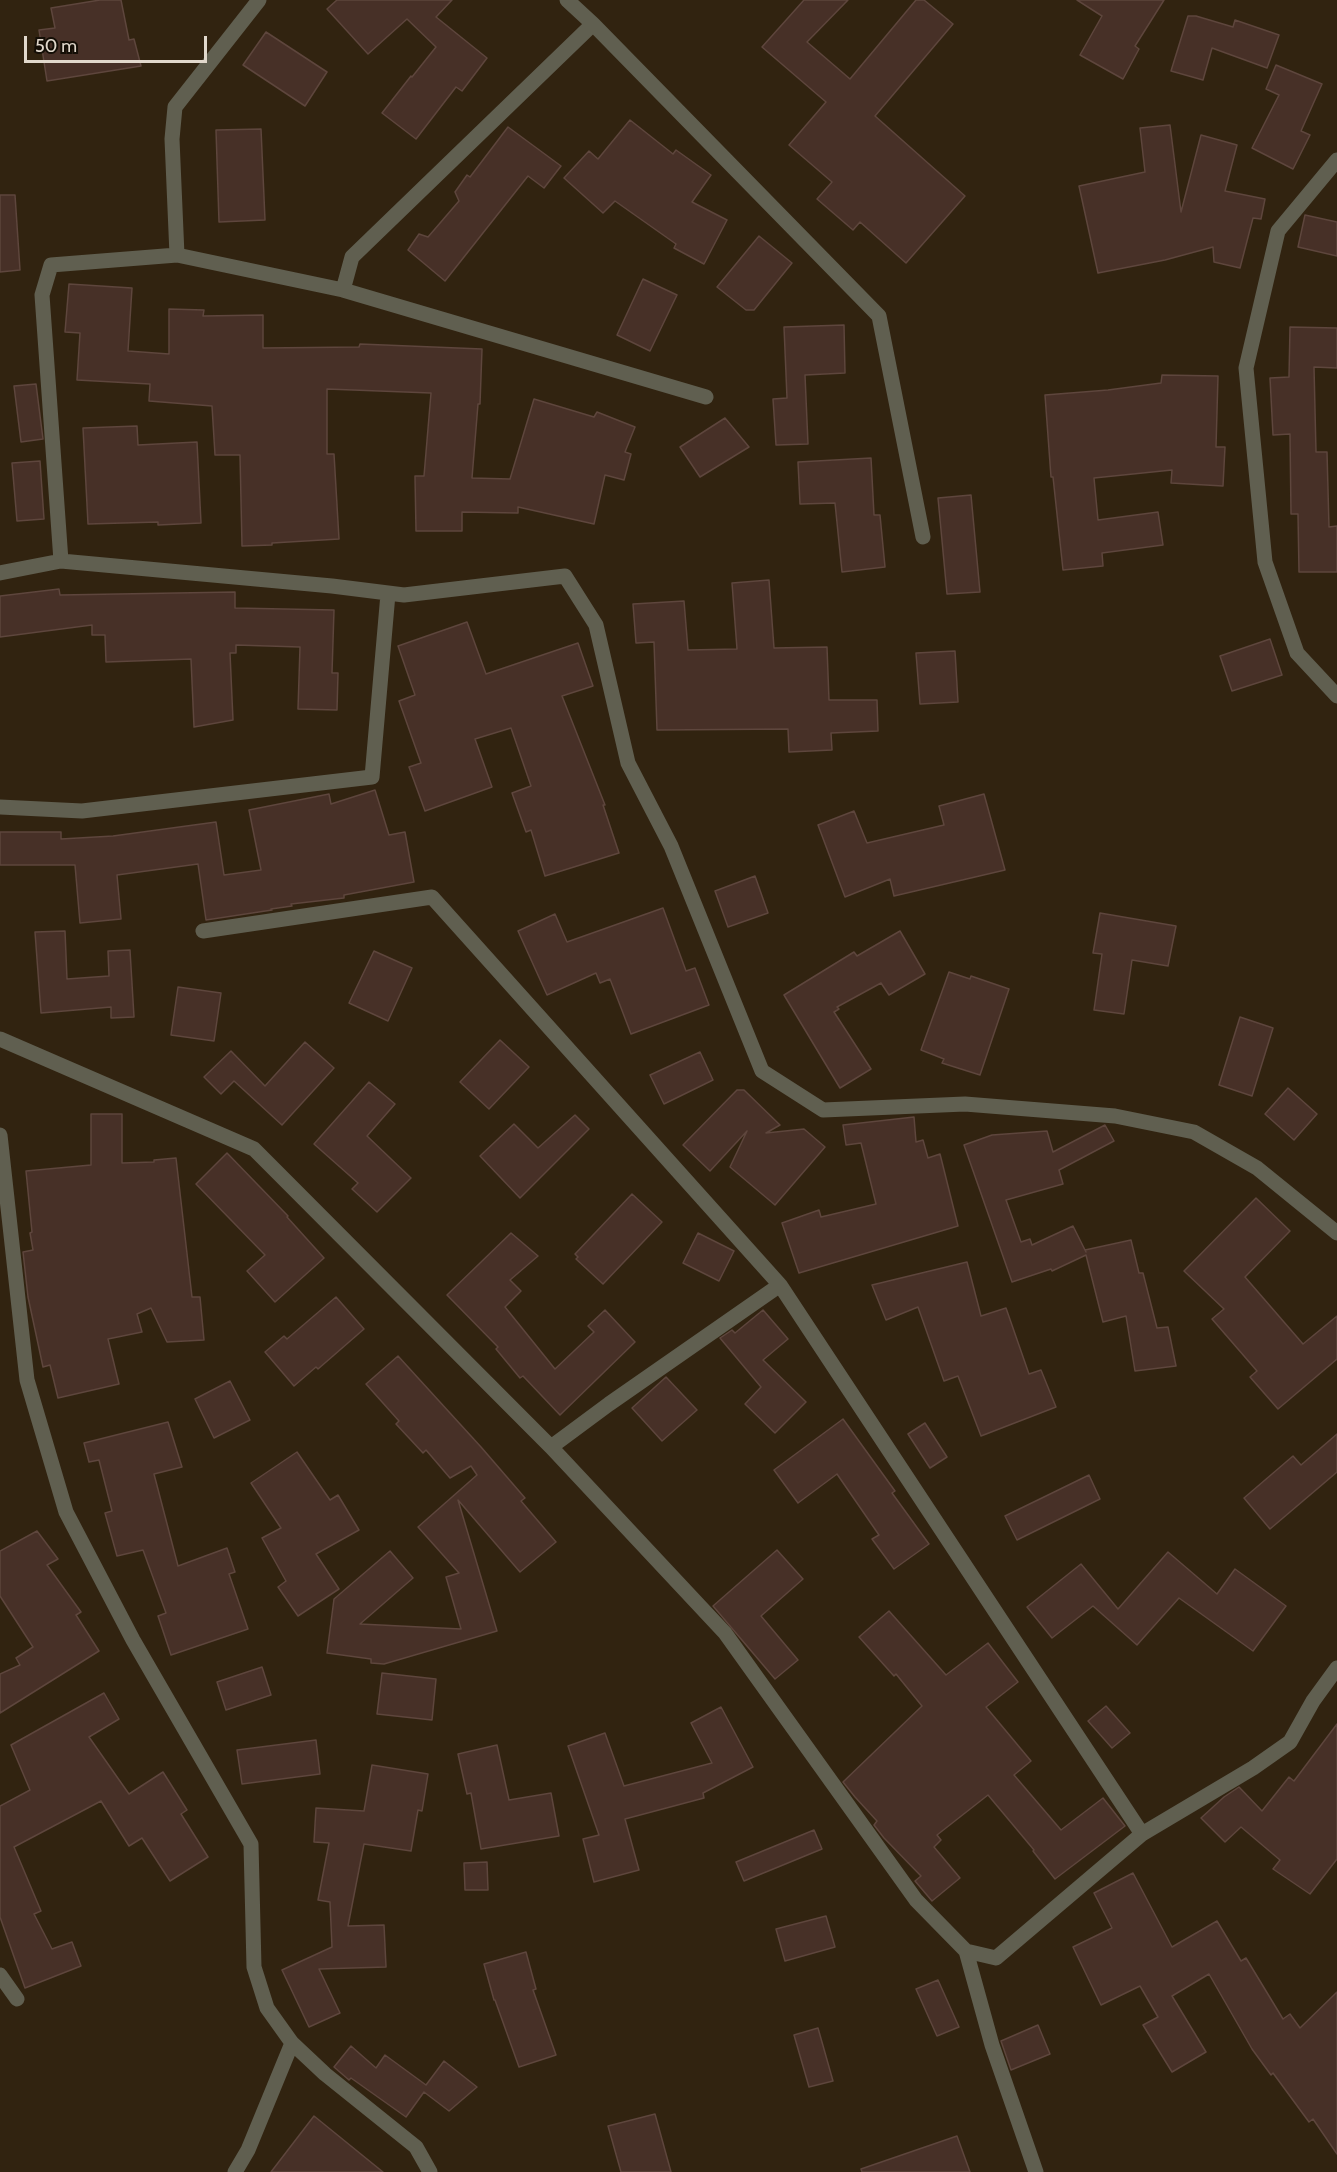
<!DOCTYPE html>
<html>
<head>
<meta charset="utf-8">
<style>
	body { margin:0 }
	#map { position:relative; width:1337px; height:2172px; overflow:hidden; background:#312310; font-family:Cabin,sans-serif }
	canvas { display:block }
	.scale { position:absolute; left:24px; top:36px; width:183px; height:27px; box-sizing:border-box; border:3px solid #e1d8cc; border-top:0; padding-left:8px; font-size:18px; line-height:21px; white-space:nowrap; color:#e1d8cc; -webkit-text-stroke:4px #140e06; paint-order:stroke }
</style>
</head>
<body>
<div id="map">
<canvas width="1337" height="2172"></canvas>
<div class="scale">50 m</div>
</div>
<script>
const context = document.querySelector('canvas').getContext('2d');
context.lineJoin = 'round';
function fillPath(path, color) { context.fillStyle = color; context.fill(path, 'evenodd'); }
function stroke(path, color, width, dash) { context.strokeStyle = color; context.lineWidth = width; context.lineCap = dash ? 'butt' : 'round'; context.setLineDash(dash || []); context.stroke(path); }
const building = new Path2D(`
	M100,0h21l8,40 5,-1 7,27 -94,15 -8,-51 16,-2 -4,-20z
	M337,0h115l-16,17 51,41 -25,33 -6,-4 -40,52 -34,-26 29,-37 1,1 24,-30 -29,-28 -39,35 -41,-45z
	M804,0h44l-41,42 43,37 66,-79h8l29,24 -78,92 90,80 -59,67 -46,-41 -7,8 -36,-31 15,-17 -43,-37 37,-43 -64,-55z
	M1077,0h87l-29,46 4,3 -16,30 -43,-24 22,-39z
	M1188,16h8l37,11 2,-7 44,15 -12,33 -55,-20 -9,32 -32,-9z
	M266,32l61,40 -22,34 -62,-41z
	M1276,65l46,19 -21,47 9,4 -17,34 -41,-21 27,-53 -13,-6z
	M630,120l43,34 3,-4 35,25 -19,27 35,18 -23,44 -30,-16 2,-4 -61,-43 -12,12 -39,-35 25,-27 9,8z
	M1170,125l11,87 20,-77 36,10 -12,46 40,8 -4,20 -8,-1 -13,50 -26,-6 -1,-15 -48,13 -67,13 -19,-87 66,-14 -5,-44z
	M508,127l53,39 -17,22 -16,-12 -83,105 -37,-31 11,-16 9,3 31,-36 -4,-9 12,-17 3,2z
	M261,129l4,91 -46,2 -3,-92z
	M0,195h15l5,75 -20,2z
	M1305,215l32,7v34l-39,-9z
	M759,236l33,27 -38,47h-8l-29,-23z
	M643,279l34,16 -27,56 -33,-16z
	M69,284l63,4 -4,63 41,3v-45l35,1 -1,6 60,-1v33l96,-1 1,-3 122,5 -2,55h-2l-6,74 38,1 24,-80 60,18 3,-5 38,15 -10,25 6,2 -7,26 -19,-5 -11,49 -76,-17v6l-56,-1v19h-46l-1,-55h9l7,-83 -104,-4v65h7l5,85 -67,4v2l-30,1 -2,-91h-25l-3,-49 -63,-5 1,-17 -73,-4 3,-47 -15,-1z
	M844,325l1,48 -40,2 3,69 -32,1 -3,-46 14,-1 -3,-71z
	M1290,327l47,1v40l-23,-1 2,85h11l2,75 8,-1v46h-38l-1,-58h-7l-1,-80 -17,1 -3,-57 19,-1z
	M1162,375l56,1 -2,71h9l-2,39 -52,-3 1,-13 -78,8 4,42 60,-8 5,33 -61,8 1,13 -40,4 -10,-93h-2l-6,-82 63,-5 53,-7z
	M36,384l7,55 -22,3 -7,-56z
	M725,418l24,29 -49,30 -20,-30z
	M137,426l1,19 59,-3 4,81 -43,2v-3l-70,2 -5,-96z
	M871,458l3,57h6l5,52 -43,5 -7,-69 -35,1 -2,-42z
	M40,461l4,58 -27,2 -5,-58z
	M971,495l9,97 -33,2 -9,-96z
	M769,580l5,68 53,-1 2,53h48l1,31 -47,2 1,17 -43,2 -1,-23 -131,1 -3,-88 -18,1 -3,-39 51,-3 4,49 49,-1 -5,-66z
	M59,589l1,6 175,-3v16l99,2 -2,63h6l-1,37 -39,-1 2,-62 -64,-2v8h-6l3,67 -39,7 -3,-68 -85,3 -1,-27h-13v-10l-92,12v-41z
	M467,622l19,52 92,-31 15,43 -31,10 43,109h-2l16,48 -74,23 -14,-46 -5,2 -14,-39 19,-7 -20,-58 -36,11 17,48 -67,24 -16,-44 12,-4 -22,-62 16,-6 -17,-49z
	M1270,639l12,36 -50,16 -12,-35z
	M955,651l3,51 -38,2 -4,-51z
	M375,790l14,45 16,-3 9,50 -70,13v3l-53,6 1,2 -21,3 1,1 -66,10 -8,-56 -81,11 4,44 -41,4 -5,-58h-75v-33h61v7l52,-3 103,-14 8,53 37,-5 -12,-60 80,-16 2,10z
	M984,794l21,76 -111,26 -4,-17 -45,18 -27,-72 36,-14 13,32 77,-18 -5,-19z
	M755,876l13,37 -40,14 -13,-36z
	M663,908l23,63 9,-3 14,37 -78,29 -21,-55 -10,4 -4,-10 -49,22 -29,-64 37,-17 12,28z
	M1100,913l76,13 -8,40 -36,-6 -8,54 -30,-4 8,-56 -9,-1z
	M65,931l2,48 42,-3 -1,-25 22,-1 4,67 -23,1v-11l-70,6 -6,-81z
	M900,931l25,43 -36,21 -8,-12 -44,24 2,2 -5,3 37,57 -31,19 -56,-93 70,-43 3,4z
	M374,951l38,17 -24,53 -39,-18z
	M949,972l21,7 1,-3 38,13 -29,86 -38,-12 2,-4 -23,-9z
	M178,987l43,6 -7,48 -43,-6z
	M1240,1017l33,11 -21,68 -33,-11z
	M500,1040l29,27 -40,42 -29,-27z
	M305,1042l29,26 -52,57 -48,-44 -13,13 -17,-17 27,-26 34,35z
	M700,1052l13,28 -49,24 -14,-29z
	M369,1082l26,22 -28,32 44,42 -34,34 -25,-23 6,-6 -44,-39z
	M1288,1088l29,26 -23,26 -29,-26z
	M737,1090h7l36,35 -14,8 38,-4 21,18 -50,58 -45,-38 17,-36 -37,40 -27,-26z
	M91,1114h31v49l32,-1v-2l22,-2 16,139h8l4,43 -37,2 -16,-34 -14,6 5,18 -34,7 11,45 -61,14 -8,-33 -7,2 -15,-70 -5,-45 10,-2 -3,-17 2,-1 -6,-61 65,-6z
	M575,1115l14,14 -69,69 -40,-42 34,-32 24,24z
	M914,1117l2,25 7,-2 5,18 12,-4 18,72 -159,47 -17,-50 37,-13 2,7 55,-13 -15,-61 -15,2 -3,-20z
	M1105,1125l9,16 -55,29 4,14 -57,16 15,42 9,-3 2,6 41,-19 13,26 -1,-2 46,-10 8,33h4l14,55 11,-1 8,39 -41,5 -9,-55 -23,6 -17,-67 -34,16 -1,-2 -39,13 -48,-137 28,-10 55,-4 6,21z
	M227,1153l61,63 -1,1 37,41 -49,44 -28,-31 18,-16 -69,-71z
	M632,1194l30,28 -59,62 -27,-25 2,-2 -3,-3z
	M1256,1198l34,33 -45,46 58,67 34,-28v43l-59,50 -28,-32 7,-6 -45,-52 12,-10 -40,-38z
	M511,1233l27,23 -28,24 11,11 -16,16 50,62 39,-37 -6,-6 17,-16 30,32 -75,73 -37,-39 -3,2 -24,-29 2,-2 -51,-52z
	M698,1233l36,18 -15,30 -36,-18z
	M967,1262l14,54 25,-8 23,66 12,-4 15,37 -75,29 -23,-60 -14,5 -26,-74 -32,13 -14,-35z
	M336,1297l28,32 -46,40 -2,-2 -22,19 -29,-34 19,-16 3,3z
	M763,1310l25,29 -25,21 43,42 -31,31 -30,-29 16,-17 -41,-49 12,-8 3,3z
	M398,1356l83,91 44,51 -4,3 35,41 -36,30 -62,-72 39,131 -113,33 -13,-1v-4l-44,-6 7,-54 56,-48 23,27 -53,46 101,5 -15,-52 13,-4 -41,-46 59,-52 -6,-9 -21,12 -24,-28 -3,3 -27,-29 3,-3 -33,-37z
	M666,1377l31,33 -35,31 -30,-33z
	M230,1381l20,39 -36,18 -19,-39z
	M843,1419l52,72 -3,2 37,51 -35,25 -22,-30 7,-4 -42,-61 -39,29 -24,-33z
	M168,1422l14,45 -28,7 24,92 49,-18 8,24 -6,2 19,55 -77,26 -13,-39 8,-3 -23,-63 -26,6 -12,-43 7,-2 -13,-51 -10,2 -5,-19z
	M925,1423l22,34 -17,11 -22,-34z
	M1337,1434v38l-67,57 -26,-31 49,-42 8,9z
	M297,1452l33,48 8,-5 21,35 -43,24 23,35 -41,27 -20,-29 8,-6 -24,-43 19,-10 -30,-45z
	M1089,1475l11,24 -83,41 -12,-24z
	M37,1531l21,28 -11,6 34,47 -5,3 23,36 -99,62v-39l20,-9 -4,-7 17,-11 -33,-51v-45z
	M777,1550l26,29 -42,37 37,44 -23,19 -62,-73z
	M1168,1552l49,42 18,-25 51,37 -33,45 -74,-53 -42,47 -44,-39 -41,32 -25,-31 54,-43 37,45z
	M889,1611l57,64 42,-32 30,39 -32,25 45,54 -17,14 47,55 42,-32 22,28 -70,53 -22,-28 1,-1 -46,-55 -51,40 4,5 -7,7 26,31 -28,23 -17,-20 6,-5 -37,-38 -10,-13 3,-4 -22,-24 -12,-15 79,-76 -26,-32 -2,2 -35,-39z
	M262,1667l9,28 -45,15 -9,-28z
	M382,1673l54,6 -4,41 -55,-6z
	M104,1693l15,26 -30,18 40,57 34,-22 24,38 -6,4 27,43 -38,24 -28,-43 -13,8 -28,-45 -87,46 27,64 -7,3 18,35 20,-7 9,24 -56,22 -25,-71v-111l30,-16 -19,-45z
	M1106,1706l24,27 -18,15 -24,-27z
	M721,1707l32,60 -50,26 1,5 -79,21 14,51 -45,12 -11,-43 16,-4 -31,-89 37,-13 19,53 88,-23 -21,-40z
	M1337,1724v135l-27,35 -37,-25 7,-9 -39,-33 -16,15 -24,-24 23,-21 15,-10 23,24 27,-34 5,4z
	M316,1740l4,34 -78,10 -5,-34z
	M497,1745l12,55 42,-7 8,43 -78,13 -10,-56 -4,1 -9,-40z
	M372,1765l56,9 -6,37 -4,-1 -7,41 -47,-7 -16,82 36,-1 2,42 -67,2 21,44 -31,14 -27,-57 50,-23 -2,-45 -12,-2 11,-57 -15,-1 2,-34 48,3z
	M814,1830l8,19 -78,32 -8,-19z
	M487,1862l1,28h-23l-1,-27z
	M1133,1873l39,74 45,-26 24,40 5,-3 37,61 7,-5 10,14 37,-36v162l-24,-35 -4,3 -36,-49 -2,2 -19,-26 -43,-75 -37,22 34,56 -34,20 -29,-47 15,-8 -18,-31 -39,19 -28,-58 39,-19 -18,-35z
	M826,1916l9,31 -50,14 -9,-32z
	M526,1952l10,37 -3,1 23,65 -37,12 -24,-67h-1l-10,-36z
	M938,1980l21,47 -22,9 -21,-47z
	M1038,2025l12,29 -39,16 -10,-29z
	M818,2028l15,53 -24,6 -15,-52z
	M351,2046l25,22 9,-13 41,30 18,-24 33,26 -28,24 -25,-19 -18,25 -55,-39 -2,2 -15,-13z
	M655,2114l16,58h-50l-13,-46z
	M314,2116l69,56h-112z
	M957,2136l13,36h-108l-1,-3z`);
fillPath(building, '#473027');
stroke(building, '#5e463d', 1.5);
stroke(new Path2D(`
	M567,0l26,24 286,292 44,221
	M1337,160l-59,71 -32,137 19,194 32,91 40,43
	M177,255l-5,-116 3,-32 84,-107
	M343,290l9,-33 241,-233
	M61,561l-19,-266 9,-30 126,-10 166,35 363,107
	M0,573l61,-12 271,25 72,9 161,-19 31,49 32,138 43,83 91,225 61,39 142,-6 150,12 79,16 63,36 80,65
	M0,807l82,4 290,-34 16,-183
	M203,931l229,-34 348,388 362,549
	M0,1039l254,110 297,298 174,186 191,267 50,51 26,94 44,127
	M0,1135l27,245 39,132 67,128 118,204 3,123 13,41 25,35 33,31 91,73 14,25
	M551,1447l58,-43 171,-119
	M966,1951l30,7 146,-124 111,-66 37,-26 23,-41 24,-33
	M0,1975l17,24
	M235,2172l13,-22 44,-107`), '#605f50', 15);
</script>
</body>
</html>
